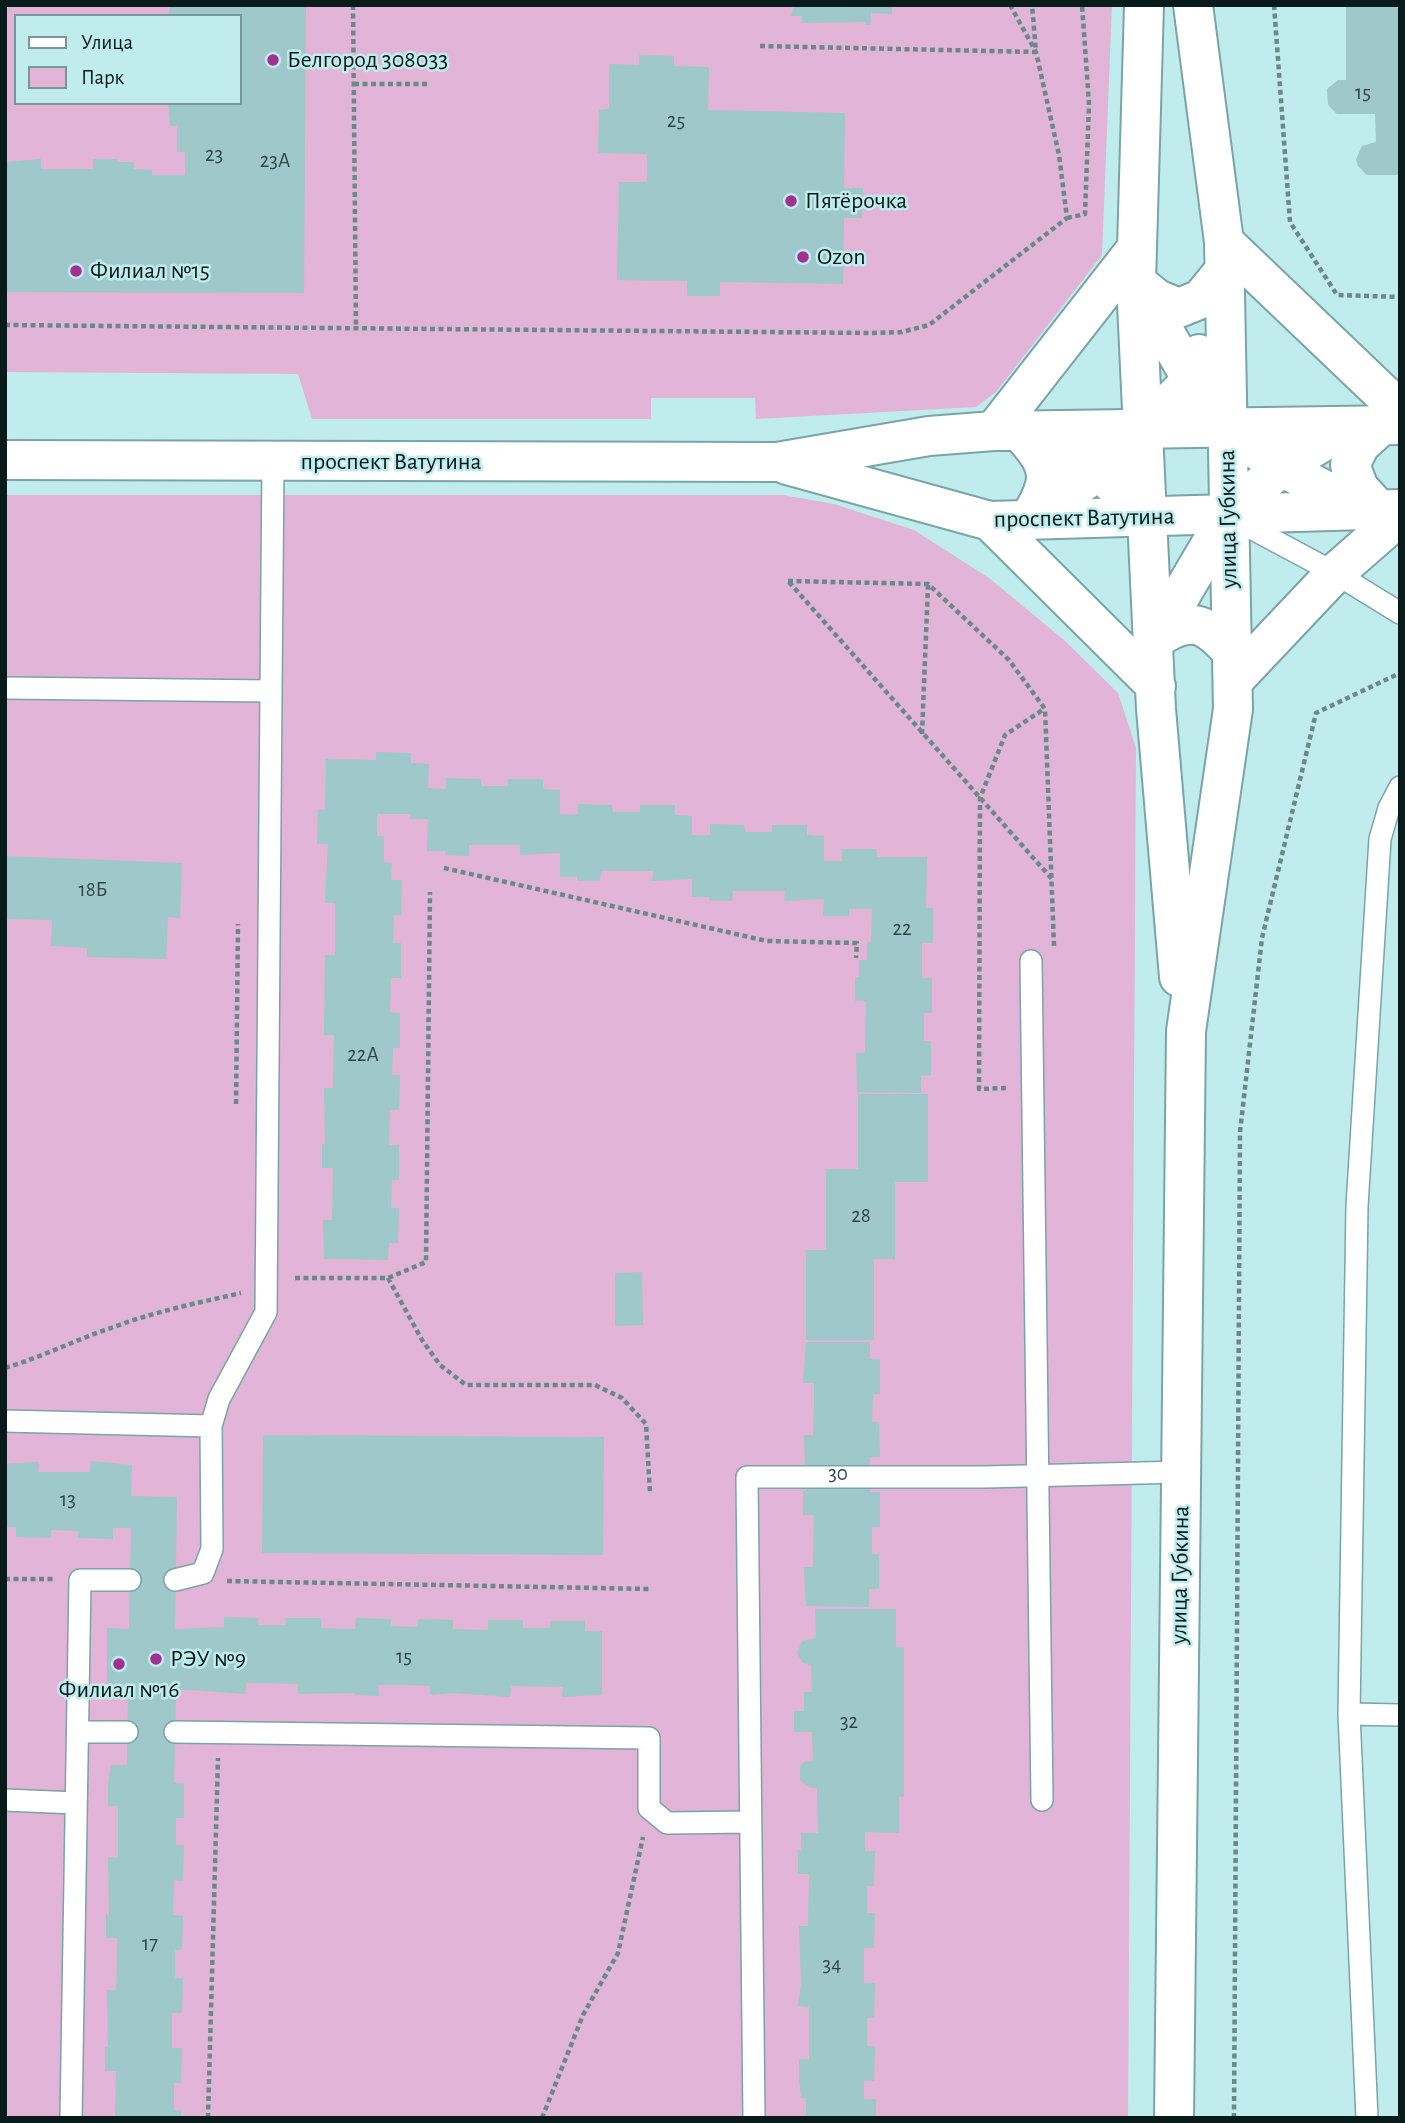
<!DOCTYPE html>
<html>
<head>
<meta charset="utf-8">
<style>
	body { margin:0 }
	#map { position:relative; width:1405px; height:2123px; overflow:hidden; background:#c1ecee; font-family:"Alegreya Sans",sans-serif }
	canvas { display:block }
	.frame { position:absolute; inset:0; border:7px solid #091a1b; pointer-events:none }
	.legend { position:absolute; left:14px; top:14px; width:228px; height:91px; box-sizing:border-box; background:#c1ecee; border:2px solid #77989a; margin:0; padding:9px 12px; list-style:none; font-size:21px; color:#091a1b }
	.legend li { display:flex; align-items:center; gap:14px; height:35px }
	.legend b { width:35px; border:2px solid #77989a }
</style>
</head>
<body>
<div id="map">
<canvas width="1405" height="2123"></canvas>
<div class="frame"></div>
<ul class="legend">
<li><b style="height:9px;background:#fff"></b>Улица</li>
<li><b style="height:19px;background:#e2b4d7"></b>Парк</li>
</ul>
</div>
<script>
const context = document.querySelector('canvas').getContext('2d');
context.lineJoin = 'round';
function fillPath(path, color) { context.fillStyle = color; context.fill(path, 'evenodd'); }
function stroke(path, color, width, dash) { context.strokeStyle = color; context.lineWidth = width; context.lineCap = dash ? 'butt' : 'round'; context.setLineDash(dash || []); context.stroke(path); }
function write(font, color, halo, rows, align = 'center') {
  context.font = font + ' "Alegreya Sans",sans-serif'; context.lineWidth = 5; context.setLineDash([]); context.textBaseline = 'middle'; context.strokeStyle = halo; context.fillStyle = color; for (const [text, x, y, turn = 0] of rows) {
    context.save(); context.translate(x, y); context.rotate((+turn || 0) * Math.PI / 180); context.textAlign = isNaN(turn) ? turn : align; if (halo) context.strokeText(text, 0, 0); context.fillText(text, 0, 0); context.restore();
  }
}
fillPath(new Path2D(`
	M5,5h1107l-10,250 -106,137 -20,15 -220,12 -1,-21h-104v21h-339l-14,-45 -293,-2zM16,16h224v87h-224z
	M5,495h778l51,9 80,26 75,48 75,62 54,53 18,55 -8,1370h-1123z`), '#e2b4d7');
fillPath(new Path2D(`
	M171,5h135l-2,288 -299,-1v-130l36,-3v10h52v-10h24v3h17v7l18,1v5h33v-23h-8v-26h-7l-2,-23h72v-87h-72z
	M794,5h98v9l-21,-1 -1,12h-4l-1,-3 -63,1v-7h-11z
	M1346,5h54v170h-33l-9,-9 -2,-7 6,-13 14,-4 -1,-28h-38l-9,-9 -1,-16 11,-9h8z
	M639,55l35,1v10l35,1 -1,43 137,3 -1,75h19l-1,30h-18l-1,66 -123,-2v14h-33v-15l-70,-1 2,-98h28v-28l-49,-1 1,-43 10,-1v-45l30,1z
	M376,752l35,1v10l18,1 -1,24 18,1v-11l35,1v7h27v-7h35v10l17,1v24l18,1v-11l34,1 1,7h27v-7h35v10l17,1v19h18v-11l34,1 1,7h27v-7h35v10l17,1v25h18v-12h34l1,8h50l-1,51h7v35h-11v35h10v35h-8v28h7v34l-10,1v17l-64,-1 -1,-39h9l1,-52h-11v-24h4v-17h8v-18h4l1,-33h-23v7h-26l1,-17 -40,2 1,-10h-52l-1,10h-23v-4h-17v-18l-40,2 1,-10h-52l-1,10h-23v-4h-17v-24l-40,2v-10h-51v11l-24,-1v-4h-18l1,-32h-18v-5h-33v22h7v26l8,1 -1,17h11l-1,35h-7l-1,28h8v35h-10l-1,34 10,1v35h-7l-1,27h8l-1,35h-9l-1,35h10v35h-7l-1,28h8l-1,35h-9l-1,17 -64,-1 -1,-39h9l1,-52h-11v-24h3l-1,-56h9l1,-53h-10l1,-80h10v-52h-10l3,-59h-11l1,-35 7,1 1,-51 50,1z
	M5,856l177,7 -2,55 -12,-1 -2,42 -79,-2v-9l-36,-2 1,-26 -47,-1z
	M858,1094h70v88h-33v77h-21v81h-68v-90h20v-81h32z
	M642,1272l1,53 -28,1v-53z
	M806,1342h64v17h10v35h-7l-1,28h7l1,35h-10v35h10v35h-8v27h7v35h-10v18l-63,-1 -2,-39h9l1,-52h-11v-24h3l-2,-56h9l1,-26v-26h-11z
	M263,1435l341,2 -1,118 -341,-2z
	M91,1461l41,4 -1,31 46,1 -2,132 49,-2v-10l34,1v7h28v-7h35v10l34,1 1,-11 35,1v7l27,1v-8l35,1v9l35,1v-10h35v8h27v-7h35v10h17v64l-40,2 1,-10 -52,-1 -1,11 -58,-4 -22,2v-9l-26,-1h-26l1,11 -24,-1v-2l-57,1v-10l-52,-1v11l-70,-5 -2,94h10v35h-8v27h8l-1,36 -9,-1 -1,35 10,1 -1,34h-7v28h8l-1,35h-10v35h10l-1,35h-7v28l7,-1v8h-66l1,-47h-11v-24h3l-1,-57h9l1,-26v-26h-11v-24l3,1 -1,-58 10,1v-52h-10v-24l3,-17h16l1,-76h-21v-61l22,1 2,-101h-18v11l-35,-1v-7l-27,-1v8l-35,-1v-10h-11v-63l34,-2 -1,10h52z
	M815,1609h81v38h8v150l-5,-1v37l-34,-1v19h10l-1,35h-7v27h8l-1,35h-10v35h11l-1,35h-7v28h8l-1,35h-10v18h12v19h-70v-20h-5l-2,-18v-21h10v-52l-11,-1 3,-23 -2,-57h9l1,-52h-11v-24h3v-17h17l-1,-45h-7l-10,-8v-12l4,-6 9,-2 -1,-28h-18v-21h10v-19h8l-1,-27 -8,-2 -6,-10 5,-12 14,-3z`), '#9ec8ca');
const lane = new Path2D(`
	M1234,519l101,54 65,40
	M5,688l266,3 -5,621 -47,87 -8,27 1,123 -9,24 -28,7
	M271,691l2,-228
	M1031,961l11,839
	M5,1421l206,5
	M1349,1714l51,1
	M78,1732h49
	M175,1732l474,6v70l18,15 83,-1
	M5,1800l71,3
	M71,2118l9,-538h50
	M754,2118l-7,-641h238l196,-5
	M1367,2118l-18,-404 8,-508 23,-367 9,-31 11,-21`);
const secondary = new Path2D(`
	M1144,5l-8,277 20,427 23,268
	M1224,242l176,168
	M1136,282l21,17 22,9 22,-9 22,-27
	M1139,287l53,93 34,48 55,39 42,22 55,20
	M994,431l143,-183
	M1019,431l79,40 16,14
	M990,521l166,165
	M1027,522l71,-51 45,-42 49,-49 7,-26
	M1155,639l73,-124 53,-48 55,-33 29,-6
	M1155,639c35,-22 48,-19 76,12
	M1233,681l102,-108 65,-57
	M1174,2118l12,-1087 47,-322 -9,-467 -31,-237`);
const primary = new Path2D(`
	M1019,431c35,36 34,50 8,91
	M5,460l772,2 152,-26 65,-5 406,-6
	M787,465l203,56 410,-12
	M1379,510l-20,-22 -9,-23 10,-20 22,-20`);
stroke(lane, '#7aa4a6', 24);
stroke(secondary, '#7aa4a6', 42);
stroke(primary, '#7aa4a6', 42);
stroke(new Path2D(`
	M353,5l3,322
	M1274,5l16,217 47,73 63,2
	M760,46l276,6 -4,-47
	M354,84h74
	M1067,218l18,-4 4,-110 -7,-99
	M5,325l867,8 30,-1 27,-7 138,-107 -8,-63 -23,-103 -26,-47
	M788,581l140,3 81,76 36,49 9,237
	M789,582l263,297
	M922,734l6,-149
	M444,868l323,73 90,2 -1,15
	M1006,1088l-27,1 1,-291 25,-63 39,-26
	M236,1104l2,-180
	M295,1278h93l38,-16 4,-370
	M388,1278l34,62 18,25 26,20h129l27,13 24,26 4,69
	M5,1368c37,-11 70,-28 106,-40 42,-16 86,-25 130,-35
	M5,1579h48
	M227,1581l423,8
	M208,2118l10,-360
	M542,2118l41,-103 35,-62 25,-116
	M1234,2118l6,-986 22,-194 54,-225 84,-40`), '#6b898b', 4.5, [5, 3.5]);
stroke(lane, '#fff', 21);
stroke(secondary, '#fff', 38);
stroke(primary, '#fff', 38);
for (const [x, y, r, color] of [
	[273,60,7,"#a03190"],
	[791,201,7,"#a03190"],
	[803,257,7,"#a03190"],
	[76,271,7,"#a03190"],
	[156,1659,7,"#a03190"],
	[119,1664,7,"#a03190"]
]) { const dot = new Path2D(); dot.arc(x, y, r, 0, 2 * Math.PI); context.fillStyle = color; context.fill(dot); stroke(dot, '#c1ecee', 2.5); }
write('21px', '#2e4647', null, [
	["15",1363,93],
	["25",676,121],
	["23",214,155],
	["23А",275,161],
	["18Б",93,890],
	["22",902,929],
	["22А",363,1055],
	["28",861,1216],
	["30",838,1474],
	["13",68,1500],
	["15",404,1657],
	["32",849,1722],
	["17",150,1944],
	["34",832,1965]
]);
write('24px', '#091a1b', '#c1ecee', [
	["Белгород 308033",287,60],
	["Пятёрочка",805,201],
	["Ozon",817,257],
	["Филиал №15",90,271],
	["РЭУ №9",170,1659],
	["Филиал №16",119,1690,"center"]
], 'left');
write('24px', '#091a1b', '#c1ecee', [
	["проспект Ватутина",391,462],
	["проспект Ватутина",1084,518,-1],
	["улица Губкина",1228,519,-91],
	["улица Губкина",1180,1575,-89]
]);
</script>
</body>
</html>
